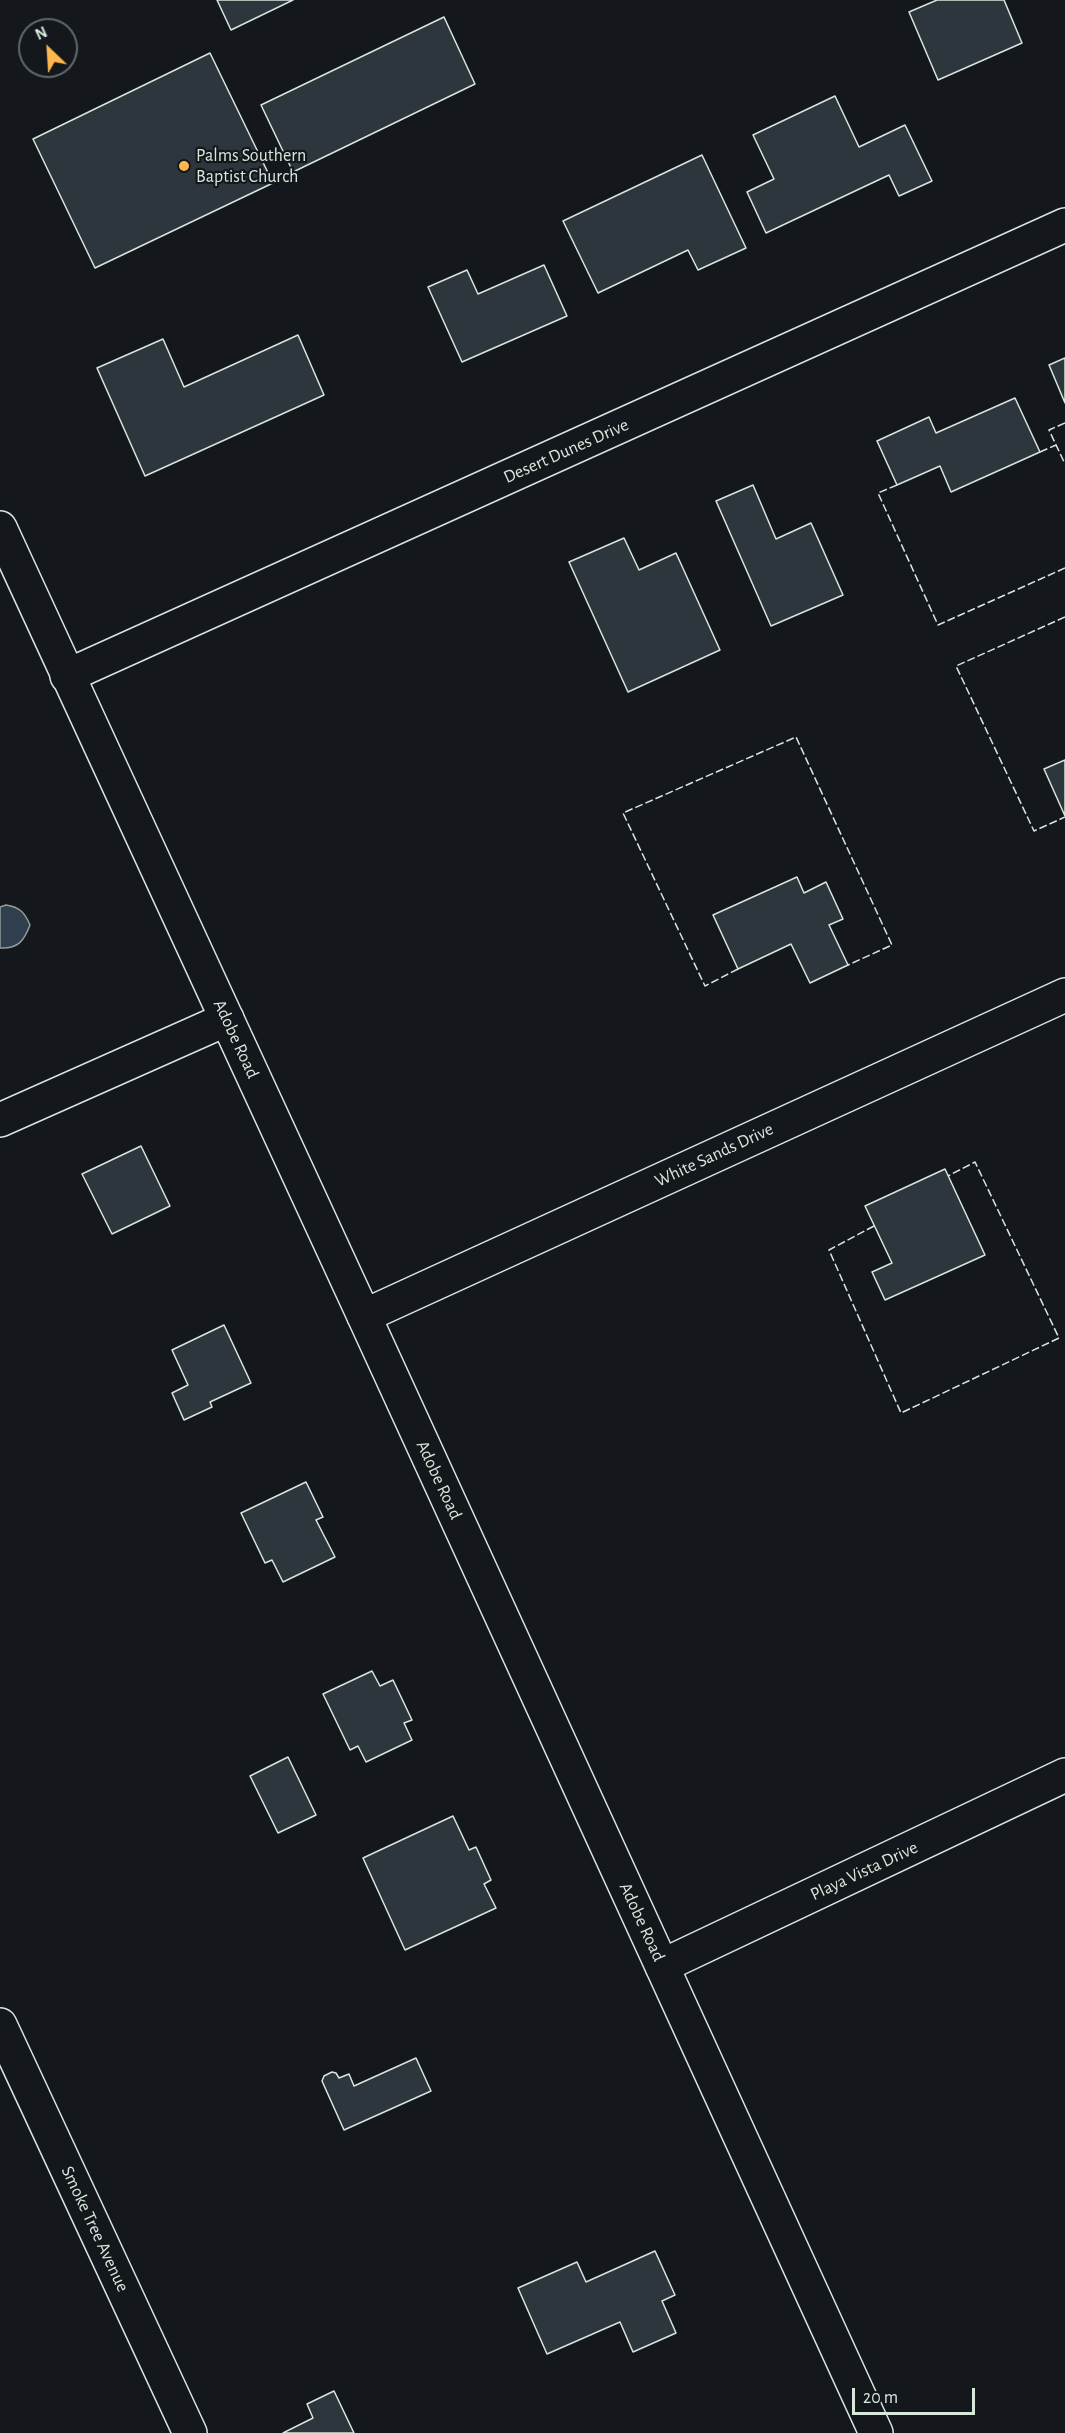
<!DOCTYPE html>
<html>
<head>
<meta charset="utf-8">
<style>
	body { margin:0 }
	#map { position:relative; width:1065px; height:2433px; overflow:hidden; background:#14181c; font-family:"Alegreya Sans",sans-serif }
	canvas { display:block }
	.north { position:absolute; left:18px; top:18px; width:60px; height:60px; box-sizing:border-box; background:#14181c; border:2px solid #626a69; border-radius:50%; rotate:335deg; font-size:16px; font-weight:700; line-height:24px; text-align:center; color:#d8e6dc }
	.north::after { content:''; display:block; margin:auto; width:21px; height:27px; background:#ffb74d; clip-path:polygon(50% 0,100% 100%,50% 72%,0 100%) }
	.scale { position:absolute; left:852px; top:2388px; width:123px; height:27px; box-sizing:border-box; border:3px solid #d8e6dc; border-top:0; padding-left:8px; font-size:18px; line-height:21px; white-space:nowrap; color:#d8e6dc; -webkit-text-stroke:4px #14181c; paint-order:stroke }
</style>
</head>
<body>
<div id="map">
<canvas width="1065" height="2433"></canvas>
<div class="north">N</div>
<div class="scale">20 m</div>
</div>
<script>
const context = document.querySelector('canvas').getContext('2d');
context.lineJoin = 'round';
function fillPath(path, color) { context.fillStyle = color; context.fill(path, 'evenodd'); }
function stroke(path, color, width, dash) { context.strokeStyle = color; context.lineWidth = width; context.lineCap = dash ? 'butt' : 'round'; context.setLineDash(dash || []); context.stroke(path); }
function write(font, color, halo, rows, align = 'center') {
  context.font = font + ' "Alegreya Sans",sans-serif'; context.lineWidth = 4.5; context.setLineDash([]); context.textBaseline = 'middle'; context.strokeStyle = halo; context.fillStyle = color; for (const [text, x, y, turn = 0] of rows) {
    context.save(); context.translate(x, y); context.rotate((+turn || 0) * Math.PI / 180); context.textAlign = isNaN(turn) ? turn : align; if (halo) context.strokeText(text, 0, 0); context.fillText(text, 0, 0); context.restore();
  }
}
const water = new Path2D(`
	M6,905c14,2 19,8 24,20 -6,16 -12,24 -30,23v-41z`);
fillPath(water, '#2f3f4d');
stroke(water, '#939e99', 1.5);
const building = new Path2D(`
	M217,0h76l-62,30z
	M937,0h67l18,43 -84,37 -29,-68z
	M444,17l31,67 -182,88 -32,-67z
	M210,53l63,130 -178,85 -62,-129z
	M835,96l24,51 46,-22 27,56 -33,15 -10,-21 -123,58 -19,-41 27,-13 -21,-44z
	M702,155l44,93 -48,22 -10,-20 -90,43 -35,-72z
	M544,265l23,51 -105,46 -34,-75 39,-17 11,24z
	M298,335l26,60 -179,81 -48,-108 66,-29 21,48z
	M1065,358v45l-16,-38z
	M1015,398l25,54 -89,40 -11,-26 -43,19 -20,-44 52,-24 7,16z
	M753,485l23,54 35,-16 32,72 -72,31 -55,-125z
	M624,538l15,32 37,-17 44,97 -92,42 -59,-130z
	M1065,760v56l-21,-47z
	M797,877l7,16 22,-11 17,37 -14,6 19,40 -38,18 -19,-39 -53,25 -25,-54z
	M141,1146l29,60 -58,28 -30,-60z
	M945,1169l40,86 -100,45 -13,-28 20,-9 -27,-57z
	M224,1325l27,58 -41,19 2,5 -28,13 -12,-27 16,-8 -16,-35z
	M306,1482l17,35 -7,3 19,37 -52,25 -11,-22 -7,3 -24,-50z
	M372,1671l8,15 13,-6 19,40 -8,3 8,17 -46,22 -8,-16 -8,4 -27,-56z
	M288,1757l28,58 -38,18 -28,-57z
	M453,1816l16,34 7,-3 15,33 -7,4 12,24 -91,42 -42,-92z
	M416,2058l15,33 -87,39 -22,-49 2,-5 8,-4 4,1 3,5 10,-4 5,12z
	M655,2251l20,44 -13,6 14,32 -43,19 -13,-30 -73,32 -29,-66 59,-26 9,20z
	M334,2391l20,42h-71l30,-15 -6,-14z`);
fillPath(building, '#2c363c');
stroke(building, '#d8e6dc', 1.5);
const street = new Path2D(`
	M67,676l998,-451
	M0,1120l227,-101
	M364,1316l701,-321
	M662,1966l403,-191
	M0,2025l190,408`);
const primary = new Path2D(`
	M0,528l364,788 512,1117`);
stroke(street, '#d8e6dc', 36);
stroke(primary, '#d8e6dc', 36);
stroke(street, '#14181c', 33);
stroke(primary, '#14181c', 33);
stroke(new Path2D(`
	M1065,423l-16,7 16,34
	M1040,452l16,-7
	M897,485l-19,8 60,132 127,-57
	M1065,617l-109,49 78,165 31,-14
	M738,969l-33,17 -82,-173 173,-76 96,208 -44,20
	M874,1226l-45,24 72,163 158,-75 -84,-176 -27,14`), '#d8e6dc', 1.5, [8, 3]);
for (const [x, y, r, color] of [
	[184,166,6,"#ffb74d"]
]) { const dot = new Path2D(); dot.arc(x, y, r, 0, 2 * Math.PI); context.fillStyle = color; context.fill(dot); stroke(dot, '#14181c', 2); }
write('18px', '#d8e6dc', '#14181c', [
	["Palms Southern",196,156],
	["Baptist Church",196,177]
], 'left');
write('18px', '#d8e6dc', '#14181c', [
	["Desert Dunes Drive",566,451,-24],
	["Adobe Road",236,1039,65],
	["White Sands Drive",714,1155,-25],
	["Adobe Road",439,1480,65],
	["Playa Vista Drive",864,1871,-25],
	["Adobe Road",642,1922,65],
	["Smoke Tree Avenue",95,2229,65]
]);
</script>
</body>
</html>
